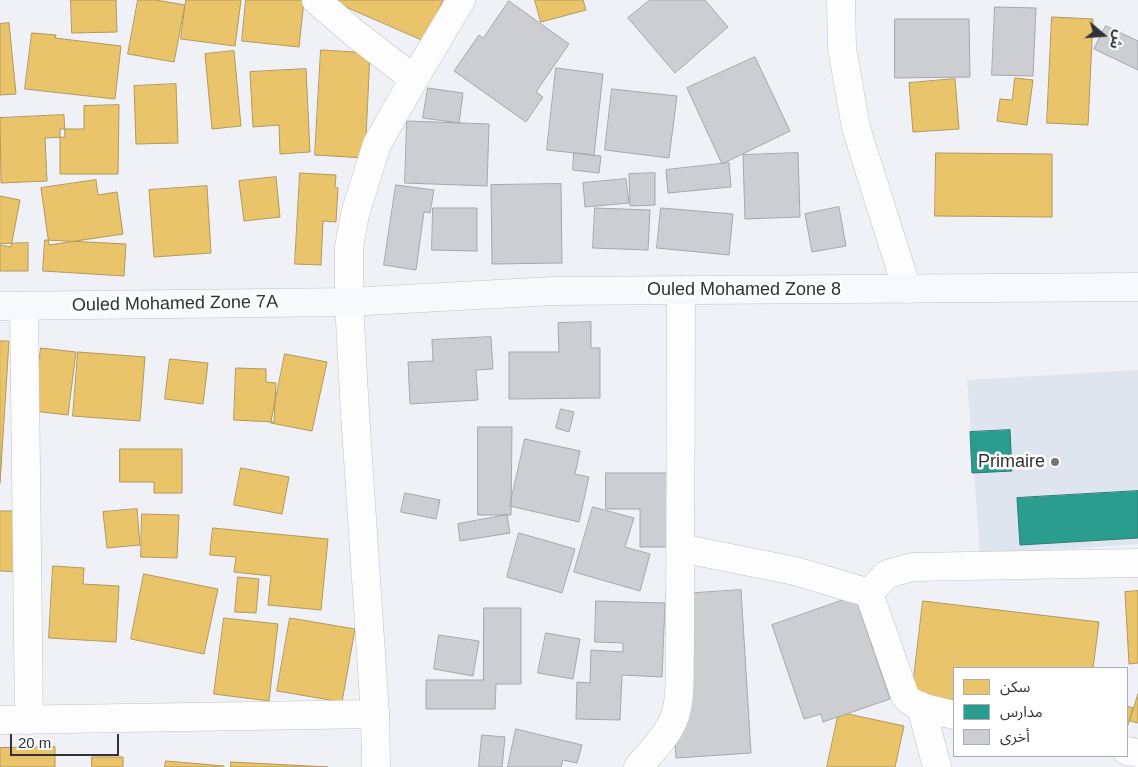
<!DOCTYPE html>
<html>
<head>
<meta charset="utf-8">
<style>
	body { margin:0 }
	#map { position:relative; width:1138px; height:767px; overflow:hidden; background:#eff1f6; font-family:Helvetica,"Noto Sans Arabic",sans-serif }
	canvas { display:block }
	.legend { position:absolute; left:953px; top:667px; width:175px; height:90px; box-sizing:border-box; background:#fff; border:1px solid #acadae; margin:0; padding:6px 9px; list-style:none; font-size:15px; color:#303235 }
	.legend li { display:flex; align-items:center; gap:10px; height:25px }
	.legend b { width:25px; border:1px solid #acadae }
	.north { position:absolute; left:1078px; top:10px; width:50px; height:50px; -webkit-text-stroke:4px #fff; paint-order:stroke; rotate:108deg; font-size:14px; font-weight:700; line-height:20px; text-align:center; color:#303235 }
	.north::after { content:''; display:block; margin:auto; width:18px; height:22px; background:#303235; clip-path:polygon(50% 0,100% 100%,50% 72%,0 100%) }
	.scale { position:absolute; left:10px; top:734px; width:109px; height:22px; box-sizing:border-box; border:2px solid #303235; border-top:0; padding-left:6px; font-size:15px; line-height:18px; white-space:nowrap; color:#303235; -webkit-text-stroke:4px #fff; paint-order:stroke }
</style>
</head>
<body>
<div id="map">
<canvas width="1138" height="767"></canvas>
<ul class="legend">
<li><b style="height:14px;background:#e9c46a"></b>سكن</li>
<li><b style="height:14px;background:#2a9d8f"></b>مدارس</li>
<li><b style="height:14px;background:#ccced1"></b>أخرى</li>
</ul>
<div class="north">ش</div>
<div class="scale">20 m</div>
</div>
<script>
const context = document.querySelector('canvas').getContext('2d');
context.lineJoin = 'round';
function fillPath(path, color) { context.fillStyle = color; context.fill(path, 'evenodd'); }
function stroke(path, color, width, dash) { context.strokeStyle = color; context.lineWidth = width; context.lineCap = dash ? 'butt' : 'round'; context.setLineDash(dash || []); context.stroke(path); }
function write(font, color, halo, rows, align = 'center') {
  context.font = font + ' Helvetica,sans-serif'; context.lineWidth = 5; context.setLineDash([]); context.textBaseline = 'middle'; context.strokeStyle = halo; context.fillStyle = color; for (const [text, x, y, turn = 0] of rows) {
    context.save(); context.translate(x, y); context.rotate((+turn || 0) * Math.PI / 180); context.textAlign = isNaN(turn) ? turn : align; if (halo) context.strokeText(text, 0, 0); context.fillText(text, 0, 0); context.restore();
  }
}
fillPath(new Path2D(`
	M1138,370v174l-158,11 -13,-175z`), '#dfe5ee');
const homes = new Path2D(`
	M71,0h45l1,32 -45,1z
	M138,0h18l29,5 -11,57 -46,-8z
	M186,0h55l-6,46 -54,-7z
	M246,0h58l-5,47 -57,-6z
	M330,0h113l-18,41z
	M535,0h48l3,10 -45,12z
	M1052,17l41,2 -5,106 -41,-2z
	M9,23l7,71 -16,1v-71z
	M32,33l24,2 -1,3 66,8 -6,53 -90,-10z
	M321,50l49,3 -5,105 -50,-3z
	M234,51l7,75 -29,3 -7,-75z
	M306,69l4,83 -30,2 -1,-29 -26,2 -3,-55z
	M1015,78l18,2 -6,45 -30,-4 3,-22 12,1z
	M955,79l4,50 -46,3 -4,-49z
	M176,84l2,59 -42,1 -2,-58z
	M119,105l-1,69h-58v-45h24v-23z
	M64,115l1,22 -20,1 2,43 -46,2 -1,-65z
	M936,153l116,1v63l-117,-1z
	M300,173l36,2 -1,12 3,1 -2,34 -13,-1 -2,44 -26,-1z
	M276,177l4,40 -36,4 -5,-40z
	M96,180l2,15 19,-3 6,42 -74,11 -8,-57z
	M207,186l4,67 -57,4 -5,-67z
	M0,196l20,4 -9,47 -11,-2z
	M45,240l81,4 -2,32 -81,-5z
	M28,243v28h-28v-27z
	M0,341h9l-9,142z
	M41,348l35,4 -8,63 -35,-4z
	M78,352l67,5 -5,64 -67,-5z
	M285,354l42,8 -15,69 -41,-8z
	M170,359l38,4 -5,41 -38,-5z
	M236,368l30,1v13l10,1 -2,39 -40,-2z
	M120,449h62v44h-28v-11h-34z
	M241,468l48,9 -7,37 -48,-9z
	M137,509l3,36 -33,3 -4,-36z
	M0,511h23v61l-23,-1z
	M142,514l37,1 -2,43 -36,-1z
	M213,528l115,11 -7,71 -53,-5 3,-29 -37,-4 2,-15 -26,-2z
	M53,566l31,2 -1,16 36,2 -3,56 -67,-4z
	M144,574l74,15 -14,65 -73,-15z
	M238,577l21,2 -3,34 -21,-1z
	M1138,591v72l-9,1 -4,-72z
	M923,601l176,21 -6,46h-139v32l-42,-5z
	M224,618l54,6 -9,77 -55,-7z
	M290,618l65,11 -13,73 -65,-11z
	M1138,694v29l-8,-2z
	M1127,706l6,2 -6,20z
	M839,712l65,14 -9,41h-68z
	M55,747v20h-55v-19z
	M92,757h31v10h-31z
	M166,761l58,5v1h-59z
	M231,762l97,5h-97z`);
fillPath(homes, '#e9c46a');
stroke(homes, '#b2985a', 1);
const schools = new Path2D(`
	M1010,430l2,41 -40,2 -2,-41z
	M1138,491v47l-118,7 -3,-47z`);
fillPath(schools, '#2a9d8f');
stroke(schools, '#2c7d74', 1);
const building = new Path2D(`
	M650,0h55l23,27 -53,46 -47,-55z
	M509,1l60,43 -33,48 7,5 -17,25 -72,-51 25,-36 4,3z
	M995,7l41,1 -3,68 -41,-1z
	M895,19h74l1,58 -75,1z
	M1106,26l32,15v29l-44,-21z
	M755,57l35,74 -68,33 -35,-76z
	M556,68l47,6 -9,81 -47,-5z
	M428,88l35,5 -4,30 -36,-5z
	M612,89l65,7 -8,62 -64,-8z
	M407,121l82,3 -2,62 -82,-3z
	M574,153l27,3 -2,17 -26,-3z
	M798,153l2,64 -55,2 -2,-64z
	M729,163l2,24 -63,6 -2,-23z
	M655,173v32l-25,1 -1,-32z
	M626,179l3,24 -44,4 -2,-24z
	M561,184l1,79 -70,1 -1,-79z
	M396,185l38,5 -4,23 -6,-1 -8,58 -32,-5z
	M839,207l7,39 -34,6 -7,-38z
	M433,208h44v43l-45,-1z
	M595,208l55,2 -2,40 -55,-2z
	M661,208l72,6 -4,41 -72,-7z
	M591,322v26h9v50l-91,1v-47h50l-1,-29z
	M491,337l2,32 -17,1 2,30 -68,4 -2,-42 25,-1 -1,-21z
	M561,409l13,3 -5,20 -13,-4z
	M478,427h34l-1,88h-33z
	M525,439l55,12 -5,23 14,3 -10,45 -69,-16z
	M606,473h63v74h-29v-38h-34z
	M405,493l35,7 -4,19 -35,-7z
	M593,507l41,11 -9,29 25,7 -10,37 -66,-19z
	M507,515l3,18 -50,8 -2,-17z
	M519,533l56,16 -13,44 -55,-16z
	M741,590l10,163 -75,5 -10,-163z
	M855,596l35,103 -67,23 -2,-8 -17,5 -32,-94z
	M596,601l69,2 -3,74 -40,-2 -2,45 -44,-1 1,-37 13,1 1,-33 32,2v-9l-28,-1z
	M484,608h37v76h-25l-1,25h-69v-29h57z
	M546,633l34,6 -7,40 -35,-6z
	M439,635l40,6 -6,35 -39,-7z
	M516,729l66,16 -5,18 -14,-3 -2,7h-53z
	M482,735l23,2 -3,30h-23z`);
fillPath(building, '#ccced1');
stroke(building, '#a5a7ab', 1);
const minor = new Path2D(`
	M316,0l37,32 61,47
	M841,0l1,48 14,80 51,161
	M24,306l5,414
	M680,548l115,23 74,22 36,103c10,13 35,15 49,19
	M869,593l18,-19 26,-7 225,-4
	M921,706l16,61
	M0,720l375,-6
	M1127,751l11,2
	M638,767c12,-14 27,-28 35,-46 9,-19 6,-52 7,-73l1,-358`);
const tertiary = new Path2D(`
	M376,767l-1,-53 -20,-301 -6,-111v-55l6,-33 22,-70 37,-65 47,-79`);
const secondary = new Path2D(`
	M0,306l349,-4 204,-11 585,-4`);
stroke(minor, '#c0c2c6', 29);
stroke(tertiary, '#c0c2c6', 29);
stroke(secondary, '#c0c2c6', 29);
stroke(minor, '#fdfdfe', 28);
stroke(tertiary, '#fdfdfe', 28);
stroke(secondary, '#f8f9fb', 28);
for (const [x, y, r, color] of [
	[1055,462,5,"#737579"]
]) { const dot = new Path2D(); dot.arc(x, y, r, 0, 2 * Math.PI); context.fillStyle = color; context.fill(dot); stroke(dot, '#fff', 2); }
write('18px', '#303235', '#fff', [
	["Ouled Mohamed Zone 8",744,290],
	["Ouled Mohamed Zone 7A",175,304,-1]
]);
write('18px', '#303235', '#fff', [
	["Primaire",1045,462]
], 'right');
</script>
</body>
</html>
